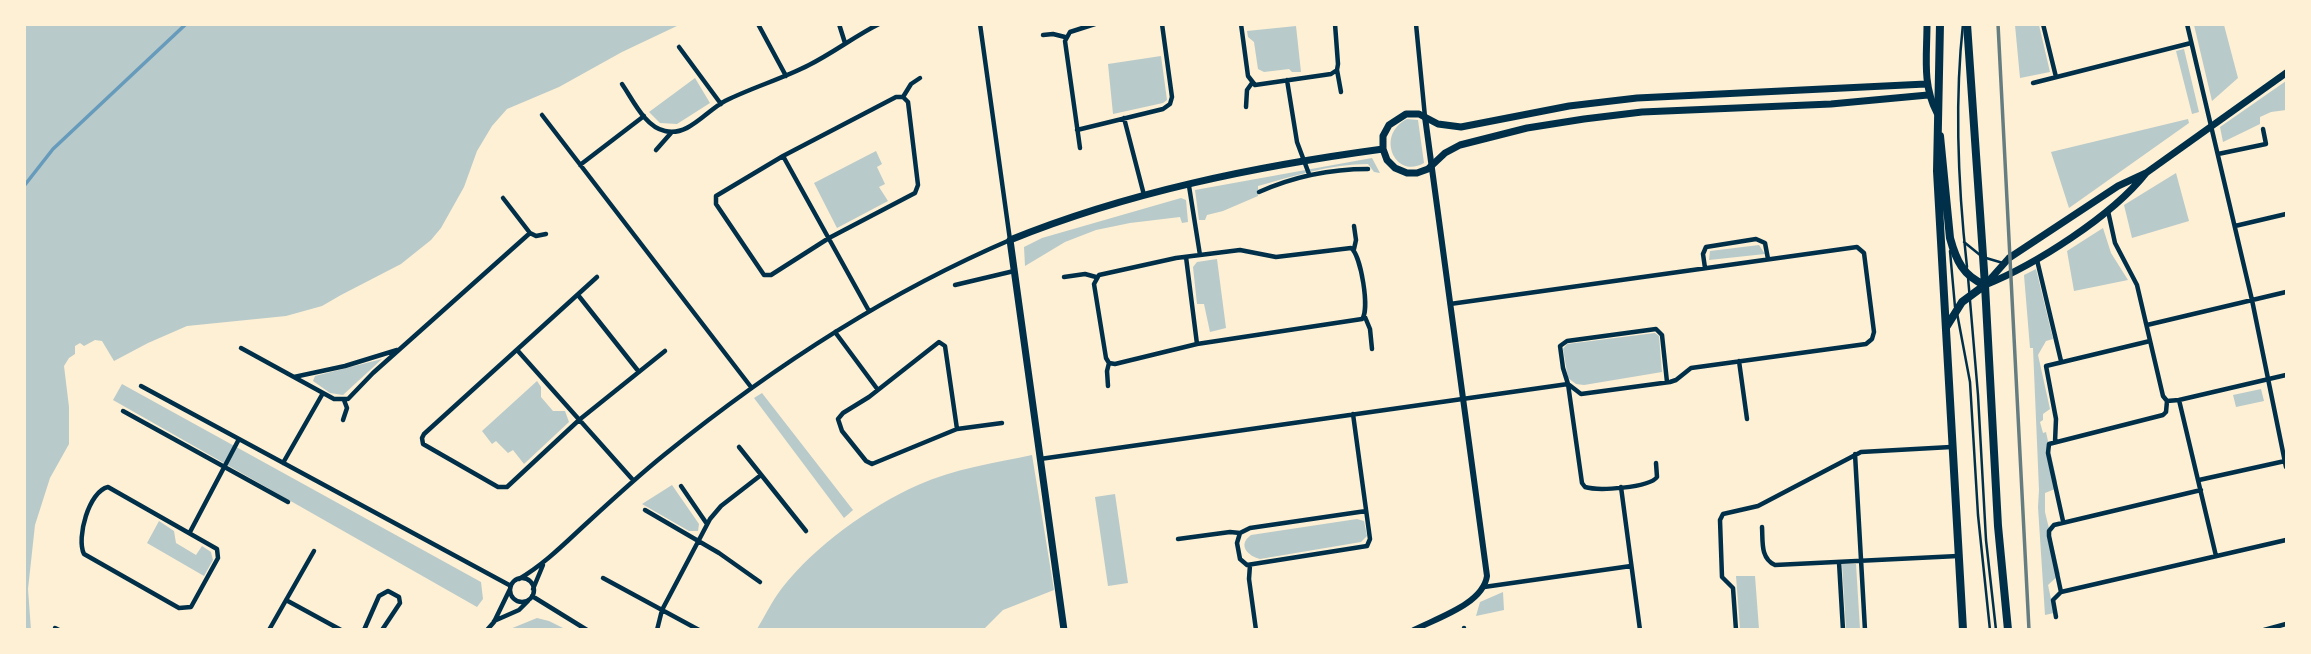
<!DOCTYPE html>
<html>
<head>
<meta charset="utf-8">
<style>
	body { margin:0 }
	#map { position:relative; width:2311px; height:654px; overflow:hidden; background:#fdf0d5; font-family:Ubuntu,sans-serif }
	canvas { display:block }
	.frame { position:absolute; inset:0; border:26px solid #fdf0d5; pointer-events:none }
</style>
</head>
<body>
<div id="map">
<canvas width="2311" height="654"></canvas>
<div class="frame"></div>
</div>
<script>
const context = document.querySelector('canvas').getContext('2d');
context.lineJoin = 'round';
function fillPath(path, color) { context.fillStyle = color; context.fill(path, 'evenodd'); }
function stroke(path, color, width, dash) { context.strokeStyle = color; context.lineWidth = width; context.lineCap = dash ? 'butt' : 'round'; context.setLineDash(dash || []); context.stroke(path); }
fillPath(new Path2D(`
	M24,25l1,-1 654,1 -57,27 -63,35 -52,22 -15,17 -15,25 -13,36 -23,41 -10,12 -30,24 -60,31 -19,11 -36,10 -99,10 -39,17 -34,18 -12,-20 -7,-1 -11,6 -4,-3 -5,3v8l-6,4 -5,8 5,41v37l-19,34 -15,47 -7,64 3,41 -7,-1z
	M2015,25h24l11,47 -30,6z
	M2194,25h30l14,53 -26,23z
	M1296,26l5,46h-9l-3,-3 -25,3 -6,-3 -4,-27 -6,-5 -1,-6z
	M2184,49l15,63 -7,2 -16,-63z
	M1161,56l6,44 -4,3 -50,11 -5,-50z
	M695,78l15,25 -33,21 -17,-1 -11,-11z
	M2286,81v29l-15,2 -11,5v7l-37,18 -3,-15z
	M1407,119l11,1 6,43c-29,17 -49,-28 -17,-44z
	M2188,119l1,4 -120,85 -18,-56z
	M876,151l6,13 -5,3 8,17 -6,3 9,14 -51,27 -23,-45z
	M1372,158l8,15 -6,-1 -6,-8c-37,0 -74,12 -110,22v10l-35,15 -16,4 -2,5h-6l-4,-30z
	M2176,173l13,48 -57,17 -8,-33z
	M1181,198l5,2 2,22 -6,1 -2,-6 -50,6 -34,7 -31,12 -40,24 -1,-19 18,-9z
	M2103,228l8,25 17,27 -54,11 -7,-40z
	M1759,245l6,9 -56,6 1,-9z
	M1217,259l9,69 -16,4 -6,-28h-7l-4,-37 4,-5z
	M2036,269l17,70 -7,2 -8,14 12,54 -7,5v6l-3,2 3,11 3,-1 11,50 -2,7 -10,4v19l15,62 -12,11 6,28 -9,2 -7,-108 1,-17 -6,-142h-3l-6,-73z
	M1655,333l4,3 3,36 -78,13 -8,-1 -8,-6 -5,-29 4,-5z
	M382,359l-39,36 -13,-2 -17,-12 2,-5z
	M537,381l4,6v10l12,14h12l4,11 -45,42 -11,-14 -5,3 -12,-12 -4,3 -10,-13z
	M122,384l359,198 2,17 -6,8 -364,-207z
	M2261,389l3,12 -28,6 -3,-12z
	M762,393l91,117 -9,8 -90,-120z
	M1032,455l22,135 -51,20 -19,19h-227c8,-13 15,-28 25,-41 33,-42 87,-81 136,-103 35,-16 77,-22 114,-30z
	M672,485l27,39 -1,7h-9l-47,-27z
	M1115,494l13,89 -20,3 -13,-89z
	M1357,519l7,2 3,15 -6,6 -101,17c-12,-3 -23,-14 -9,-24z
	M159,521l15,10 2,12 20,12 6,-9 9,6 2,8 -9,16 -57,-33z
	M1842,564h14l4,65h-14z
	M1736,576h19l4,53h-19z
	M1503,592l1,18 -28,6 4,-14z
	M537,618l12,3 16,8h-55z`), '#b9caca');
stroke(new Path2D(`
	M24,186l29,-37 133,-125`), '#669bbc', 3.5);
stroke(new Path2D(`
	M1963,24c-9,82 -5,162 4,243
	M1964,242l16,13
	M1950,251l5,56
	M1986,258l17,5
	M1968,277l10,118 8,145 10,90
	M1957,313l13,69 8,133 12,115`), '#003049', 2.5);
stroke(new Path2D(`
	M758,24l28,52
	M839,24l6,19
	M1241,24l7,52 7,9 76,-11 6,-4
	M1335,24l3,40 -1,6 4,22
	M1416,24l9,93
	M2043,24l13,53
	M2187,24l65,276 34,167
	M1043,35l10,-1 12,3
	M679,47l42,57
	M1287,80l10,62 12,32
	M2033,83l158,-40
	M622,84c11,16 23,43 43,47 23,6 41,-20 60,-30 28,-14 57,-22 84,-36 24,-12 46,-29 70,-41
	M903,97l5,5 10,83 -3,8 -86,45 -58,37h-7l-48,-71v-8l67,-40 113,-59h7l8,-13 9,-6
	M1246,107l1,-17 5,-7
	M542,115l209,272
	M1124,118l20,77
	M1077,130l86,-21 7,-5 2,-7 -10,-73
	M1080,148l-15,-107 5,-9 25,-8
	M656,150l15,-17
	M2218,154l48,-10 -3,-15
	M783,156l86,155
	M580,165l64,-49
	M1189,186l11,69
	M1259,192c36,-16 71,-23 109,-23
	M503,198l27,35 6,3 10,-2
	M2108,211l7,32 22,42 26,111 4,5
	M2235,226l51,-12
	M1351,248c10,7 19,62 11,71l-165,25 -82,20 -6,-1 -3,-5 -12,-74 5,-9 77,-17 64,-8 36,7z
	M1354,249l2,-9 -2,-14
	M1186,257l11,87
	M2037,260l24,101
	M1705,268l-2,-14 3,-7 50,-8 9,4 3,16
	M597,277l-173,157 -2,4 1,6 75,43h9l72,-67 86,-69
	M1064,277l21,-3 11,3
	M955,285l59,-14
	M578,295l61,77
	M1365,317l5,12 2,20
	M2147,325l139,-33
	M835,332l43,58
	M241,348l93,51h14l25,-26 157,-140
	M518,351l115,129
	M1739,361l8,58
	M294,377l51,-11 52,-16
	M141,386l370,200
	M1108,386l-1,-15 2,-8
	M2179,400l37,156
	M2167,401l12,-1 107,-25
	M123,411l165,91
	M343,420l4,-12 -3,-8
	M957,429l-12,-83 -6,-4 -70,55 -26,16 -5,6 4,12 24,30 6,3 85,-35 45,-6
	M2055,442l1,-23 -10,-53 104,-25
	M739,447l67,84
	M1855,454l10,176
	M1040,459l528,-75 13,10 89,-12 6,-2 15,-12 175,-24 6,-5 2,-7 -10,-79 -7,-6 -407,57
	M283,463l40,-70
	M1656,463l1,14c-8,11 -59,14 -72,10l-3,-4 -14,-99 -5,-16 -3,-22 7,-5 89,-12 6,6 5,47
	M2199,480l86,-19
	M681,486l26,38
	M108,487l109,62 1,9 -27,49 -12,1 -95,-54c-8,-16 5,-63 24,-67z
	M1621,487l19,143
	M645,510l74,43 41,29
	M2063,521l-15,-68 1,-9 114,-29 3,-3 1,-11
	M1762,527c1,14 -2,31 13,38l183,-9
	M190,532l49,-93
	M1240,533l-3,10 3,16 7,6 120,-19 3,-7 -17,-125
	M1178,539l52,-7 10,1 10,-5 116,-17
	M1839,562l4,68
	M1250,565l-1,14 7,51
	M603,578l96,52
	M510 590a12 12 0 1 1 24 0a12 12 0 1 1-24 0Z
	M519,579c27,-16 47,-37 69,-57 25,-23 50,-46 76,-67 106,-86 220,-161 346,-215l-30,-216
	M1484,587l147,-21
	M533,589l10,-24
	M2061,592l225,-52
	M532,596l55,34
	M286,600l55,30
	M2056,617l-3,-17 8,-8 -12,-56v-5l5,-6 147,-35
	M494,621l25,-11 9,-9
	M55,628l4,2
	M1464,628v2
	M269,630l45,-79
	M364,630l15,-34 9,-5 11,6 1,6 -18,27
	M487,630l7,-8 16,-33
	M657,630l5,-20 48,-91 11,-13 40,-31
	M1736,630l-3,-42 -11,-11 -2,-57 3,-6 35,-8 103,-54 90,-5
	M2264,630l22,-6`), '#003049', 4.5);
stroke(new Path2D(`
	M1414,630c23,-12 69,-26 73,-54l-62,-459`), '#003049', 6);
stroke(new Path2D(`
	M1927,24c0,32 -5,60 10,89
	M1926,84l-289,14 -68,8 -108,21 -23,-3 -19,-10h-13l-17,11 -6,11v13l4,11 8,8 12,5h10l11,-4 17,-16 15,-8 67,-17 57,-9 58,-7 189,-8 97,-9
	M1985,285l24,-27 109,-72 28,-13 140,-100
	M1985,285c50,-20 127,-69 161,-112
	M1064,630l-54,-390c118,-48 247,-74 373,-91`), '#003049', 7);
stroke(new Path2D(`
	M1940,24l-3,147 26,459
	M1967,24l18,261 13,241 10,104
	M1940,136l10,102c6,22 13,38 35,47
	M1947,326l15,-24 23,-17`), '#003049', 8);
stroke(new Path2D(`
	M1998,24l31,606`), '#657d81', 3.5);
</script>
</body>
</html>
